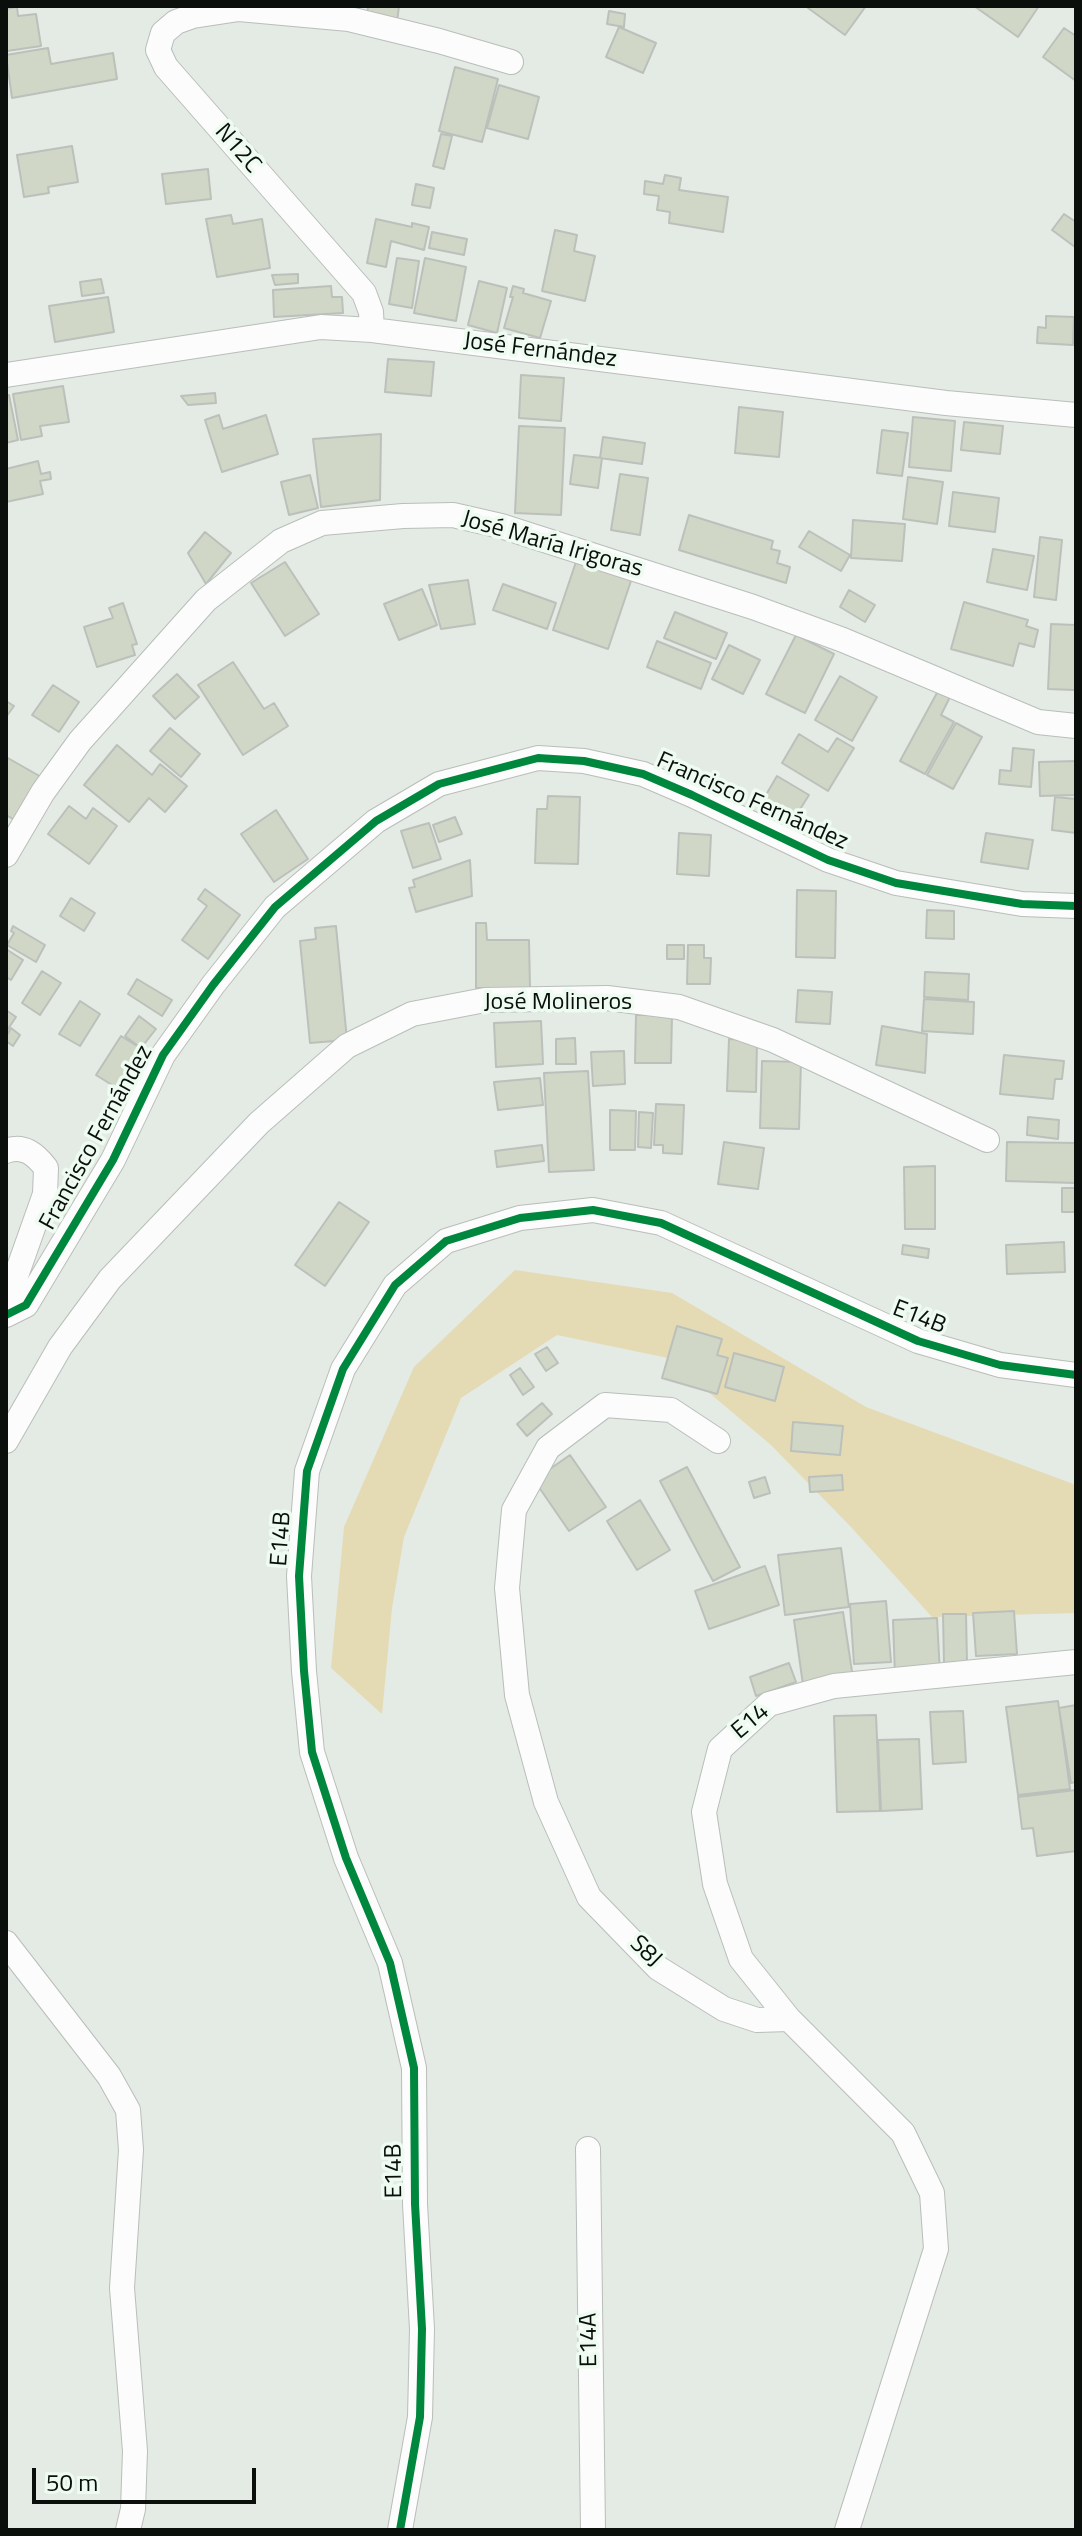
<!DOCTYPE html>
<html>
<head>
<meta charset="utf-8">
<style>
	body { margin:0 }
	#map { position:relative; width:1082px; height:2536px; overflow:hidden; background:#e4eae4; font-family:"Titillium Web",sans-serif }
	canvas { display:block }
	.frame { position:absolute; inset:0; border:8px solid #0b0f0c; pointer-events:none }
	.scale { position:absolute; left:32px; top:2468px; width:224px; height:36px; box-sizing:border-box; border:4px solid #0b0f0c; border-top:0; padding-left:10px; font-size:24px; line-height:28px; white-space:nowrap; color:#0b0f0c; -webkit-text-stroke:6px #eefbf0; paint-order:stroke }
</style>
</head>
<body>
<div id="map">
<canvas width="1082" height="2536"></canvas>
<div class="frame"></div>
<div class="scale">50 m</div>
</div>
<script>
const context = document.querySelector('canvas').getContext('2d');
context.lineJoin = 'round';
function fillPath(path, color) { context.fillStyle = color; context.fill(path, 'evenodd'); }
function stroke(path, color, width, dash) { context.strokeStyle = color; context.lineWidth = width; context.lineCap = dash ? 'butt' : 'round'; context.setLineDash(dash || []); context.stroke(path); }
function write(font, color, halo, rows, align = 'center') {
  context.font = font + ' "Titillium Web",sans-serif'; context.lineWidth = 7; context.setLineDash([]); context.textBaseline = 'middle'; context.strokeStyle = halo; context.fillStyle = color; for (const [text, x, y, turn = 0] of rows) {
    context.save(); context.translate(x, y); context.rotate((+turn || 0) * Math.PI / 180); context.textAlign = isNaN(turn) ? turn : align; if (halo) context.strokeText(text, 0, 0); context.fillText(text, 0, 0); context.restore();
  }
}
fillPath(new Path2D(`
	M515,1270l157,23 194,114 210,78v128l-144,4 -81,-90 -80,-82 -103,-87 -111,-23 -96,63 -57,139 -12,71 -10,106 -51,-46 13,-141 70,-160z`), '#e4dbb4');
const building = new Path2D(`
	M368,6h31l-2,16 -30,-4z
	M809,6h57l-21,29 -37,-27z
	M974,6h65l-21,31z
	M17,7l1,9 18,-2 5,32 -34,5 -1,-42z
	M609,11l16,3 -1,13 -17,-3z
	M619,27l37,16 -13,30 -37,-16z
	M1064,28l12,8v45l-33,-24z
	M48,48l3,16 62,-11 4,26 -105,19 -6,-43z
	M455,67l43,12 -16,63 -43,-11z
	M499,85l40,12 -11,42 -41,-11z
	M441,134l11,2 -8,33 -11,-3z
	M72,146l6,36 -30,5 1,6 -25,4 -7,-42z
	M208,169l3,30 -45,5 -4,-30z
	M665,175l16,3 -2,12 49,7 -5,35 -54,-9 1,-11 -13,-2 2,-14 -15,-2 1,-13 18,3z
	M416,184l18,4 -4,20 -18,-3z
	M1064,214l12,8 -1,25 -23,-17z
	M231,215l2,9 29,-5 8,49 -53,9 -11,-58z
	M376,219l36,8v-4l17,4 -5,23 -33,-9 -5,26 -19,-4z
	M555,230l22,5 -3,16 21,5 -10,45 -43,-10z
	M432,232l35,7 -3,16 -35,-7z
	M397,258l22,3 -7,47 -23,-4z
	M425,258l41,9 -10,54 -42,-8z
	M298,274v9l-23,2 -3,-10z
	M101,279l3,14 -22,3 -2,-14z
	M479,281l28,7 -10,45 -29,-8z
	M331,286l1,11h10l1,16 -69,4 -1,-27z
	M513,286l11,3 -1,4 28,8 -11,37 -36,-10 9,-31h-3z
	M108,297l6,35 -59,10 -6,-36z
	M1046,316l28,1 -1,28 -36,-2 1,-16 8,1z
	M388,359l46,3 -3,34 -46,-4z
	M521,375l43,3 -3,43 -42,-3z
	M63,386l6,36 -29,4 2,10 -21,4 -8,-46z
	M215,393l1,10 -28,2 -7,-9z
	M6,395h3l9,45 -12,3z
	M739,407l44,5 -4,45 -44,-4z
	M219,415l4,14 43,-14 12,39 -56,18 -17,-52z
	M913,417l42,4 -4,50 -42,-4z
	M964,422l39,4 -3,28 -39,-4z
	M519,426l46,2 -4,87 -46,-2z
	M882,430l26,3 -6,43 -25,-3z
	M381,434l-1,66 -59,7 -8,-68z
	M603,437l42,6 -3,21 -42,-6z
	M574,455l28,3 -4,30 -28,-4z
	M38,461l3,13 9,-2 1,7 -11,2 3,13 -37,8v-33z
	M620,474l28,4 -8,57 -29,-5z
	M310,475l8,33 -29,7 -8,-33z
	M908,477l35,5 -6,42 -34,-5z
	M953,492l46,6 -4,34 -46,-6z
	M689,515l84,26 -2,8 9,2 -3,12 13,4 -4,16 -107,-33z
	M853,520l52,4 -3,37 -51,-3z
	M809,531l41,24 -9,16 -42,-24z
	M205,532l26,21 -25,31 -18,-31z
	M1040,537l22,3 -6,60 -22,-3z
	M993,549l41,7 -7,34 -40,-8z
	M578,556l55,19 -25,74 -55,-19z
	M285,562l34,52 -34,22 -34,-53z
	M468,580l7,44 -34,5 -12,-44z
	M503,584l53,19 -9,26 -54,-19z
	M422,589l15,36 -38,15 -15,-36z
	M849,590l26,15 -10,17 -25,-15z
	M964,602l64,18 -2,6 12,4 -4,17 -15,-4 -6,23 -62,-17z
	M123,603l14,41 -5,1 3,10 -38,12 -13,-40 29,-9 -4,-10z
	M675,612l52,21 -11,26 -52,-21z
	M1051,624l25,1 -1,65 -27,-1z
	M796,635l38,19 -29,59 -39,-19z
	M657,641l54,22 -10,26 -54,-22z
	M729,645l31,15 -17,34 -31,-15z
	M233,662l31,47 10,-6 14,23 -45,29 -45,-70z
	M177,674l22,23 -24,22 -22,-23z
	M840,676l37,21 -25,44 -37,-21z
	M53,685l26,17 -20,30 -27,-17z
	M938,691l12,6 -9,18 13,7 -29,52 -25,-13z
	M6,701l8,5 -8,11z
	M956,723l26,14 -29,52 -26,-14z
	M170,728l30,26 -19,23 -31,-26z
	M799,734l29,18 9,-14 17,10 -26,43 -46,-28z
	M117,745l35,30 8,-11 27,22 -22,26 -16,-14 -20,24 -45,-37z
	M1013,748l21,2 -3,37 -32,-3 1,-14 11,1z
	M6,757l37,21 -25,44 -12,-7z
	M1076,761v34l-36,1 -1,-34z
	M777,776l32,19 -15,24 -31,-19z
	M548,796l32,1 -2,67 -43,-1 2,-54h10z
	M1055,797l21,2v34l-24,-3z
	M69,806l17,13 7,-11 24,18 -28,38 -41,-30z
	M276,810l32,49 -34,23 -33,-48z
	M455,817l7,17 -23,8 -6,-17z
	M429,823l12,36 -28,9 -12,-37z
	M679,833l32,2 -2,41 -32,-2z
	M986,833l47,7 -5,29 -47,-7z
	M470,860l2,36 -56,16 -7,-24 6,-1 -2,-7z
	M205,889l35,26 -32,44 -26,-19 25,-34 -9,-7z
	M797,890l39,1 -1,67 -39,-1z
	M71,898l24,15 -11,18 -24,-15z
	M927,910l27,1v28l-28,-1z
	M476,923h10l1,17h42l1,48h-54z
	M13,926l32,19 -9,17 -29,-17 7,-12 -3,-2z
	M336,926l11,114 -37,3 -10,-102 16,-2 -1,-11z
	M667,945h17v14h-17z
	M688,945h16v13h7l-1,26h-23z
	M6,949l17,11 -12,20 -5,-3z
	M42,971l19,12 -21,32 -18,-12z
	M925,972l44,2 -1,26 -44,-3z
	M137,979l35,21 -10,16 -34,-22z
	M798,990l34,2 -2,32 -34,-2z
	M924,999l50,3 -1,32 -51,-3z
	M80,1001l20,13 -20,32 -21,-12z
	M6,1010l10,7 -10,15z
	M636,1015h36l-1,48h-36z
	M139,1016l17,13 -15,19 -16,-12z
	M541,1021l2,43 -47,3 -2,-44z
	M882,1026l45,8 -2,39 -49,-8z
	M11,1028l9,7 -7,11 -7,-5v-4z
	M121,1036l24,15 -25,39 -24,-15z
	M575,1038l1,26h-20v-25z
	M729,1039l28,1 -1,52 -29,-1z
	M624,1051l1,33 -32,2 -2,-34z
	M1004,1055l60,6 -2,18h-7l-2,20 -53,-5z
	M762,1061l39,1 -2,67 -39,-1z
	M588,1071l6,99 -45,2 -5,-99z
	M540,1078l3,27 -45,5 -4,-28z
	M656,1104l28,1 -2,49 -19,-1v-8h-9z
	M610,1110l26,1 -1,39h-25z
	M639,1112l14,1 -2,35 -13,-1z
	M1028,1117l31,3 -1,19 -31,-4z
	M724,1142l40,6 -6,41 -40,-5z
	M1007,1142l69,1v40l-70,-2z
	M542,1145l2,16 -47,6 -2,-16z
	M935,1166v63h-30l-1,-62z
	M1062,1188h14v24h-14z
	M339,1202l30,20 -44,64 -30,-21z
	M1064,1242l1,30 -58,2 -1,-29z
	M903,1245l26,4 -1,9 -26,-4z
	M677,1326l45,13 -5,16 11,3 -11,36 -55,-16z
	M547,1347l11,16 -12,8 -11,-17z
	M734,1353l50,14 -9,34 -50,-14z
	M520,1368l14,19 -11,8 -13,-20z
	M542,1403l10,11 -25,22 -10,-12z
	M793,1422l50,4 -3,29 -49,-4z
	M570,1455l36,52 -37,24 -35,-51z
	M687,1467l53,100 -27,14 -53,-100z
	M842,1475l1,15 -33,2 -1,-15z
	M765,1477l5,16 -16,5 -5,-16z
	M640,1500l30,50 -33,20 -30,-49z
	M841,1548l8,59 -64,8 -7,-60z
	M765,1566l14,39 -70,24 -14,-38z
	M886,1601l5,61 -37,2 -4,-60z
	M1014,1611l3,43 -41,2 -3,-43z
	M843,1612l10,66 -50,7 -9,-65z
	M943,1614h23l1,48 -23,1z
	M937,1618l3,56 -45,2 -2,-56z
	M789,1663l7,19 -40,14 -6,-19z
	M1058,1701l12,88 -52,6 -12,-88z
	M1076,1705v77l-5,1 -12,-75z
	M963,1711l3,51 -33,2 -3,-52z
	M876,1715l4,96 -43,1 -3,-96z
	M919,1739l3,70 -41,2 -3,-71z
	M1076,1790v61l-39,5 -4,-28 -11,1 -4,-32z`);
fillPath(building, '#d1d7c7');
stroke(building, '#bcc0bb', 2);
const minor = new Path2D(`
	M372,330l-1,-18 -7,-19 -198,-226 -8,-17 5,-17 13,-11 17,-6 46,-7 110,10 90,22 72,21
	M6,375l315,-48 51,3 574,73 130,12
	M6,855l37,-63 37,-51 126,-141 75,-59 41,-18 81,-7 50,-1 48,11 252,81 90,33 195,82 38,4
	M6,1151c18,-7 30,4 40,17l-1,26 -39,110
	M6,1315l20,-10 87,-145 50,-105 50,-70 62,-78 101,-86 63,-37 99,-26 46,3 59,13 49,21 136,65 68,23 126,21 54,2
	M6,1441l54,-94 50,-68 149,-156 88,-77 65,-32 73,-14 122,-2 72,9 94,33 214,100
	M718,1441l-47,-31 -66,-5 -57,43 -34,62 -7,78 10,107 29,107 43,95 69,71 66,41 33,11 32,-1
	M6,1943l103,133 19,34 3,40 -9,138 13,163 -2,58 -5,21
	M588,2149l5,381
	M400,2530l20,-113 2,-88 -7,-125 -1,-136 -24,-105 -44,-105 -34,-106 -8,-81 -5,-95 8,-105 36,-102 52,-84 51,-44 74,-23 73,-8 68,13 257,118 82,24 76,10
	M847,2530l89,-281 -4,-56 -29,-60 -114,-114 -48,-60 -26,-75 -11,-72 16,-63 49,-45 65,-18 242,-24`);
stroke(minor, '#b9beba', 26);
stroke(minor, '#fbfcfb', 24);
stroke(new Path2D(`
	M6,1315l20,-10 87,-145 50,-105 50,-70 62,-78 101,-86 63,-37 99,-26 46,3 59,13 49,21 136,65 68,23 126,21 54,2
	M400,2530l20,-113 2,-88 -7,-125 -1,-136 -24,-105 -44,-105 -34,-106 -8,-81 -5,-95 8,-105 36,-102 52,-84 51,-44 74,-23 73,-8 68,13 257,118 82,24 76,10`), '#00873e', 8);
write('24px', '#0b0f0c', '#eefbf0', [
	["N12C",237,149,49],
	["José Fernández",540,351,7],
	["José María Irigoras",552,545,16],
	["Francisco Fernández",752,802,24],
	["José Molineros",558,1003],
	["Francisco Fernández",97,1138,-61],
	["E14B",919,1318,21],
	["E14B",282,1539,-86],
	["E14",751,1722,-40],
	["S8J",645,1952,44],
	["E14B",395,2171,-91],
	["E14A",590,2340,-91]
]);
</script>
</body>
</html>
